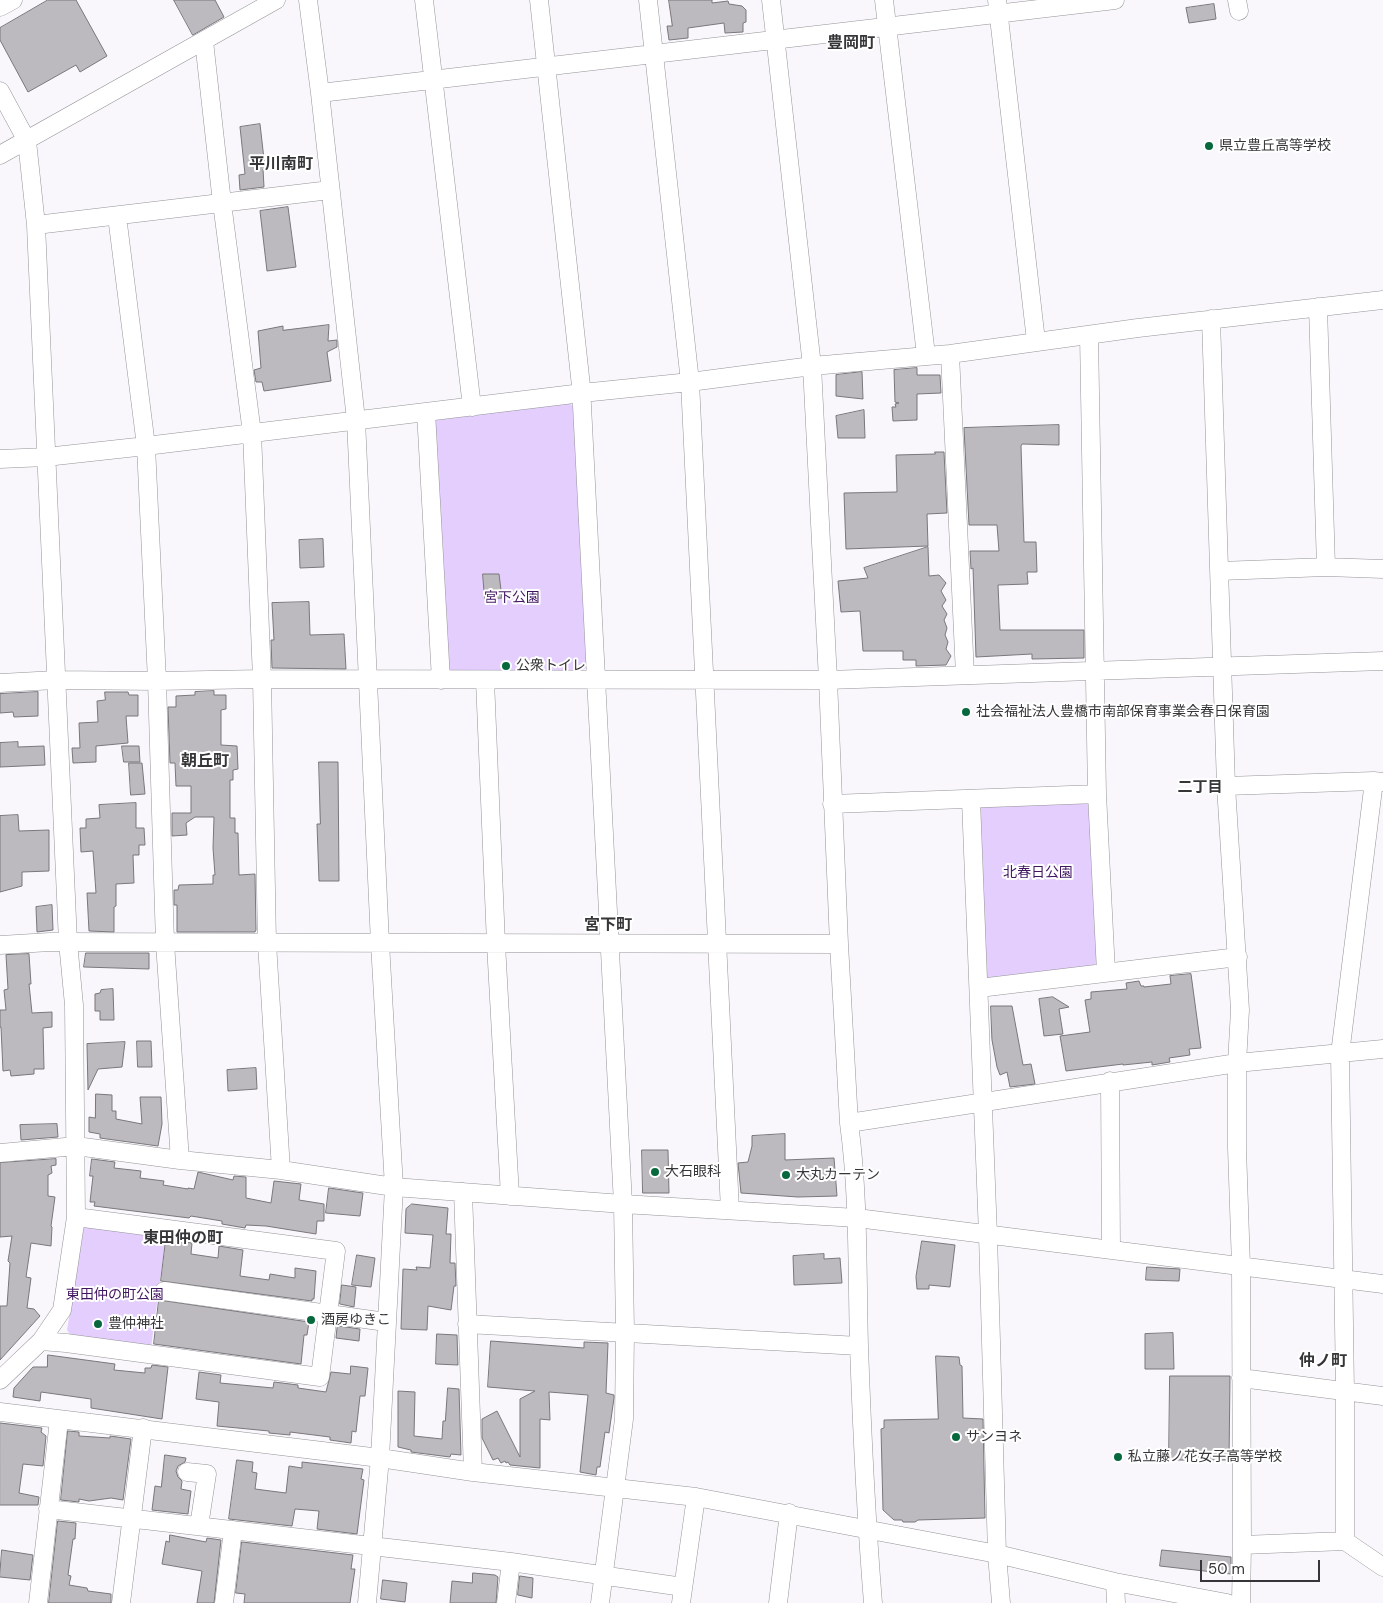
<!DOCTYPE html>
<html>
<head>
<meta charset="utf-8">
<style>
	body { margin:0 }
	#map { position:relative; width:1383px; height:1603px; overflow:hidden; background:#f9f7fc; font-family:"DM Sans",sans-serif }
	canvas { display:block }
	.scale { position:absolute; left:1200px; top:1560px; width:120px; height:22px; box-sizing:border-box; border:2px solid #363537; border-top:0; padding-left:6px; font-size:15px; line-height:18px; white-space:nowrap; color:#363537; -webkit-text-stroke:4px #fff; paint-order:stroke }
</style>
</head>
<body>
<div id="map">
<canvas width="1383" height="1603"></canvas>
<div class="scale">50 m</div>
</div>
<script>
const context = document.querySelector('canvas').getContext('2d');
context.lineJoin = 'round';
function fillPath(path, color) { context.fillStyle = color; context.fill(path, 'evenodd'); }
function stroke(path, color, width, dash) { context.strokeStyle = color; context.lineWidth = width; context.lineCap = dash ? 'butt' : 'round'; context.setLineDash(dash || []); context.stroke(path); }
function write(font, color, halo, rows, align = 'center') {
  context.font = font + ' "DM Sans","Noto Sans JP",sans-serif'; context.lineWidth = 4; context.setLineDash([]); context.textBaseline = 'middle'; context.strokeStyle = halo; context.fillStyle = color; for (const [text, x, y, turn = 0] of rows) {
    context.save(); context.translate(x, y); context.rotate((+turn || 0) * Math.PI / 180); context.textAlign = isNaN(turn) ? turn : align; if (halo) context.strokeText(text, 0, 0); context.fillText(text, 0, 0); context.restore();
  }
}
fillPath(new Path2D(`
	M569,402l6,7 13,258 -6,3 -133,2 -6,-7 -10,-243 6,-5z
	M1090,802l8,159 -6,7 -103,11 -4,-4 -9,-163 6,-7z
	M93,1224l73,12 -15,112 -78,-9 -6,-9 17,-103z`), '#e4cefe');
const building = new Path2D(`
	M48,0h28l31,56 -27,16 -4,-7 -48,27 -28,-52v-12z
	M174,0h41l9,17 -31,18z
	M669,0h43v3l16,-2 1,3 13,2 4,4v12l-3,1v9l-18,1 -1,-10 -36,5v10l-19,2 -2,-14h5z
	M1214,4l2,15 -27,4 -3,-15z
	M260,124l5,44 -2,1 1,18 -24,3 -1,-15 6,-1 -5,-47z
	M288,207l8,60 -29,4 -7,-60z
	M329,325l-1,16 9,-1v7l-10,5 4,29 -67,10 -2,-9h-6l-2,-12 7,-2 -3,-37 25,-5v4z
	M917,368v7h23l1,18 -24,1v26l-24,1 -1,-14h4l-1,-3 4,-1 -4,-1 -1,-32z
	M862,372l1,27 -27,-3v-21z
	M864,410l1,28h-27l-2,-22z
	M1059,425v20l-37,-1 -1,2 3,96h12l1,30h-10l1,12 -30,1 2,45h84v28l-52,1v-5l-56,3 -3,-89 -2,1 -1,-18h29l-2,-26h-28l-5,-97z
	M935,452h9l3,61 -20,1 1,32 -82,3 -2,-56 53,-1 -1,-37 39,-1z
	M323,539l1,28 -24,1 -1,-28z
	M928,547l1,29 10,-1 7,8 -5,8 5,9 -4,6 5,8 -3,6 3,8 -2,7 3,7 -2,7 5,7 -5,9 -30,1v-6h-13v-9h-40l-3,-40 -19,1 -3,-31 30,-3 -4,-10z
	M483,574h16l3,24 -17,1z
	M309,602l1,33 34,-1 2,35 -74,-1 -1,-28h3l-2,-37z
	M214,691v4h12v14l-5,1v35l16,1 1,23 -5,1v10h-3v38h5v15h3l1,42 16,-1 1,56 -1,2h-78v-27h-3v-15h4l1,-5 34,-1v-9h2l-2,-27 1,-31h-19l-9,6 1,12 -15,1v-23h19v-27h-15l-1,-23h-5l-2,-56h8v-11l19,-1v-3z
	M38,692v24l-24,1 -1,-5 -13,1v-19z
	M105,692h23l1,3h9v21h-12l2,27 -32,3v16l-23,1 -1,-15h8l-1,-25 19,-1 -1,-21 8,-1z
	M18,742v5l26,-1 1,19 -45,2v-24z
	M122,746h17l1,16h-16z
	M319,762h19l1,119h-20l-2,-57h3z
	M129,763h13l3,31 -14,1z
	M136,803v25h8l1,17h-6v10h-6l1,28 -18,1v22l-2,1v25l-25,-1 -2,-38h9l-3,-42 -12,1 -1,-24h6v-9l14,-1 -1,-13z
	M18,815l1,16 30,-1v41l-27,1v14l-22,6v-76z
	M52,905l1,25 -16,2 -1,-25z
	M86,953h63v16l-65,-2z
	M29,954l2,30h-2l3,29 20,-1v15l-9,1 1,41h-10v5l-23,2 -1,-6 -7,1 -2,-44h-1v-17h6l-2,-20 4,-1 -2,-34z
	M1191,974l10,74 -12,1 1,6 -21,3 1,4 -18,3v-3l-29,3v-1l-57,7 -6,-35 30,-4 -5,-32 6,-1v-7l36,-3 -1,-6 13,-2 2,5h3v1l27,-3 -1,-8z
	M113,989l1,31h-14v-9h-5v-17l5,-1 1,-3z
	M1053,997l16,10 -10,2 4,25 -19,2 -5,-37z
	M991,1006h21l11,59 8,-1 4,20 -25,3 -3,-15 -7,3 -3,-8 -5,-27z
	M137,1041h14l1,26h-14z
	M125,1042l-3,25 -24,2 -10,21 -1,-46z
	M256,1068l1,21 -29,2 -1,-21z
	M96,1094l16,1v16h4v8l26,5 -2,-27h21l1,27 -4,22 -58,-8v-4l-11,-2v-15l6,1z
	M57,1124l1,13 -37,3 -1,-15z
	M785,1134v26l49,-2 3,38 -39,1 -57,-4 -3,-30 10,-1 4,-16v-10z
	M642,1150h26l1,43h-26z
	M56,1159v6l-5,1 1,7 -4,2v21l7,1 -4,29 1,1 -1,19 -20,-3 -5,34 5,1 -4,30 7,1 6,7 -40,44v-54h7l3,-43 -2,-2 4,-25 -12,1v-74z
	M92,1159l23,3 -1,6 27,3 -1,7 24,3 -1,4 25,4v-1l6,1 4,-17 35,8 1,-4 12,1v21l25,5 3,-22 27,3 -2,16 25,4v17h-7l-1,13 -50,-8 -20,-1 -1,3 -23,-4v-3l-31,-5 -2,2 -95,-12 1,-4h-5l3,-26h-3z
	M329,1188l34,5 -3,23 -34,-3z
	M412,1204l36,4 -2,26h5l-1,29h5l1,23h-2l-3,24 -23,-4 -1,24 -26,-1 2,-60 14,1 -1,-3 14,1 3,-33 -28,-2 1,-24z
	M166,1240l26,3 -1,11 27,4 1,-12 24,4 -3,26 29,4 1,-6 25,4v-10l21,3 -2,28h-2v2l-151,-20z
	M922,1241l33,4 -5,42 -21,-2v4h-12l-1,-12z
	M824,1254v5l16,-1 2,25 -48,2 -1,-29z
	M357,1255l18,3 -4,29 -19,-2z
	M1147,1267l33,2 -1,12 -33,-1z
	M342,1285l14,2 -2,20 -14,-3z
	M159,1300l150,22 -2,13h-3l-3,29 -147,-20z
	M339,1326l21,3 -1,12 -23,-3 1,-10z
	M1173,1333l1,36h-29v-35z
	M437,1334l20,1 1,30 -22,-1z
	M491,1341l93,7v-6l24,1 -2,50 8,2v3l-5,35 -4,-1 -5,35h-3l-1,8 -16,-3 8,-77 -39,-3 1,28 -10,-1v49l-30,-3 -2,-3 -2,1 -1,-2 -4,2 -3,-5 -5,2 -11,-22v-19l15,-8 23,46v-58l15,-8 -47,-4z
	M48,1355l67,9 -1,6 31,3v-5h6l1,-3 16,2 -6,52 -71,-11v-9l-50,-7 -1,9 -27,-4 1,-9 19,-21h14z
	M936,1356l23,1 1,8 2,1 1,52 20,1 2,99 -67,2 -3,2h-12l-1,-2h-8l-11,-10 -2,-81 3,-1v-8l54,-1z
	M351,1366l17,2 -3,28h-5l-4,36 -4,-1 -1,12 -21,-3v-3l-40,-5v3l-21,-2v-2l-52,-5 2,-24 -23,-3 3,-27 22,3 -1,8 53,5 1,-6 24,3v3l28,4 5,-20 19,2z
	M1170,1376h60l-1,84h-60z
	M448,1388l11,1 2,66 -10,-1 -1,3 -39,-5v-2l-13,-3v-56l17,1 -1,44 28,3 1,-18h2z
	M0,1423l42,5 -1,4 5,4 -3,30 -20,-2 -4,29 20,4 -1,8h-38z
	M68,1431l11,1v4l31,2v-2l21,3 -8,61 -12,-2 -22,3 -10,-2v3l-18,-2z
	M165,1455l21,3 -1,4 -7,4 -2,5 2,6 4,4 -1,8 10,2 -3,23 -36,-4 3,-24 6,1z
	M237,1460l16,2 -1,10 5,1 -2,16 31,4 3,-27 13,2v-6l61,7 -2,10 3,1 -7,54 -40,-5 2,-18 -24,-2 -3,17 -63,-7z
	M58,1521l18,2 -1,16h-2l-5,36 3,1 -2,9 18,3 1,3 23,3v9h-62z
	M170,1535l36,7 1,-4 14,2 -7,63h-17l5,-32 -40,-7 4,-23 3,1z
	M242,1542l111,13 -2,14h4l-5,34h-106l1,-9 -9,-1z
	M2,1550l31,5 -3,25 -30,-3z
	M1162,1550l69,7v17l-71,-8z
	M473,1573l22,2 3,2 -2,26h-46l2,-22 20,2z
	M520,1576l13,2 -1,20 -14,-3z
	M383,1580l24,3 -2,19 -24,-3z`);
fillPath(building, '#bcbabe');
stroke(building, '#79777b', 1);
const minor = new Path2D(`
	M308,0l12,93 36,327 24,523 14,244 -14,271 -13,145
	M424,0l48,407
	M539,0l42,386 42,818 2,128 -1,87 -24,184
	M648,0l42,382 40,828
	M771,0l41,366 16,314 11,264 10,179c10,74 8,149 10,223 3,86 7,171 14,257
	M884,0l42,355
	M997,0l39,341
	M1237,0l2,11
	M0,7l13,-7
	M204,41l18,162 30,230 10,246 5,264 14,227
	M0,91l27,50 9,84 32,717 6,63 2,212 -14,93 -21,31 -41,39
	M320,93l795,-93
	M0,155l276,-155
	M117,216l29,230 11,235 8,262 15,217
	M36,225l294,-35
	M1318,307l8,260
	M1211,319l15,467 14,224 -3,53v85l4,118 1,279 -1,58
	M1089,335l8,459 9,178
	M950,354l15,321
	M426,412l15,268
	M0,459l46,-2 100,-11 436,-53 108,-11 122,-16 138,-12 188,-26 245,-28
	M1220,571l106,-4 57,2
	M485,680l11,264 14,252
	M0,683l56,-3 101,1 105,-2 566,1 555,-19
	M1226,786l148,-5 9,1
	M971,800l17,435 9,319 4,49
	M832,804l265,-10
	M0,945l50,-3 789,2
	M979,988l259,-31
	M1110,1081l1,169
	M849,1123l388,-60 146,-14
	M0,1153l76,-7 104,14 101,10 113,17 229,17 234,14 526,66
	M463,1192l10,280
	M164,1291l222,31
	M467,1324l392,22
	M41,1341l25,2 254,34 16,-126 -260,-34
	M1241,1378l142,18
	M0,1412l380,46 93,14 223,25 301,57 118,28 112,21
	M187,1472l20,2 -8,52
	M48,1509l463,53 172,25
	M1345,1541v-150l-5,-337 34,-273
	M1242,1545l103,-4 38,26
	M1115,1582l1,21
	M38,1603l21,-183
	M121,1603l22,-175
	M224,1603l9,-73
	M506,1603l5,-41
	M681,1603l15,-106
	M778,1603l11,-90`);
stroke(minor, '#959397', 19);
stroke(minor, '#fff', 18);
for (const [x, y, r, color] of [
	[1209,146,5,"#06683c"],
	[506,666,5,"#06683c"],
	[966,712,5,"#06683c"],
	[655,1172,5,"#06683c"],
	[786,1175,5,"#06683c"],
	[311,1320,5,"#06683c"],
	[98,1324,5,"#06683c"],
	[956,1437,5,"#06683c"],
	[1118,1457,5,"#06683c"]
]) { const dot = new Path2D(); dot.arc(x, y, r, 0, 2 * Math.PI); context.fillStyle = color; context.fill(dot); stroke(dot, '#fff', 2); }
write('14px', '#363537', '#fff', [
	["県立豊丘高等学校",1219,146],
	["公衆トイレ",516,666],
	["社会福祉法人豊橋市南部保育事業会春日保育園",976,712],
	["大石眼科",665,1172],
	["大丸カーテン",796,1175],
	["酒房ゆきこ",321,1320],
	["豊仲神社",108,1324],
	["サンヨネ",966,1437],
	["私立藤ノ花女子高等学校",1128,1457]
], 'left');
write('14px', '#401661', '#fff', [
	["宮下公園",512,598],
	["北春日公園",1038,873],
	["東田仲の町公園",115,1295]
]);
write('bold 15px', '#363537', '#fff', [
	["二丁目",1200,788]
]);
write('bold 16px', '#363537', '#fff', [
	["豊岡町",851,44],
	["平川南町",281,165],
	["朝丘町",205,762],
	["宮下町",608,926],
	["東田仲の町",183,1239],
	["仲ノ町",1323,1362]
]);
</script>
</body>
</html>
